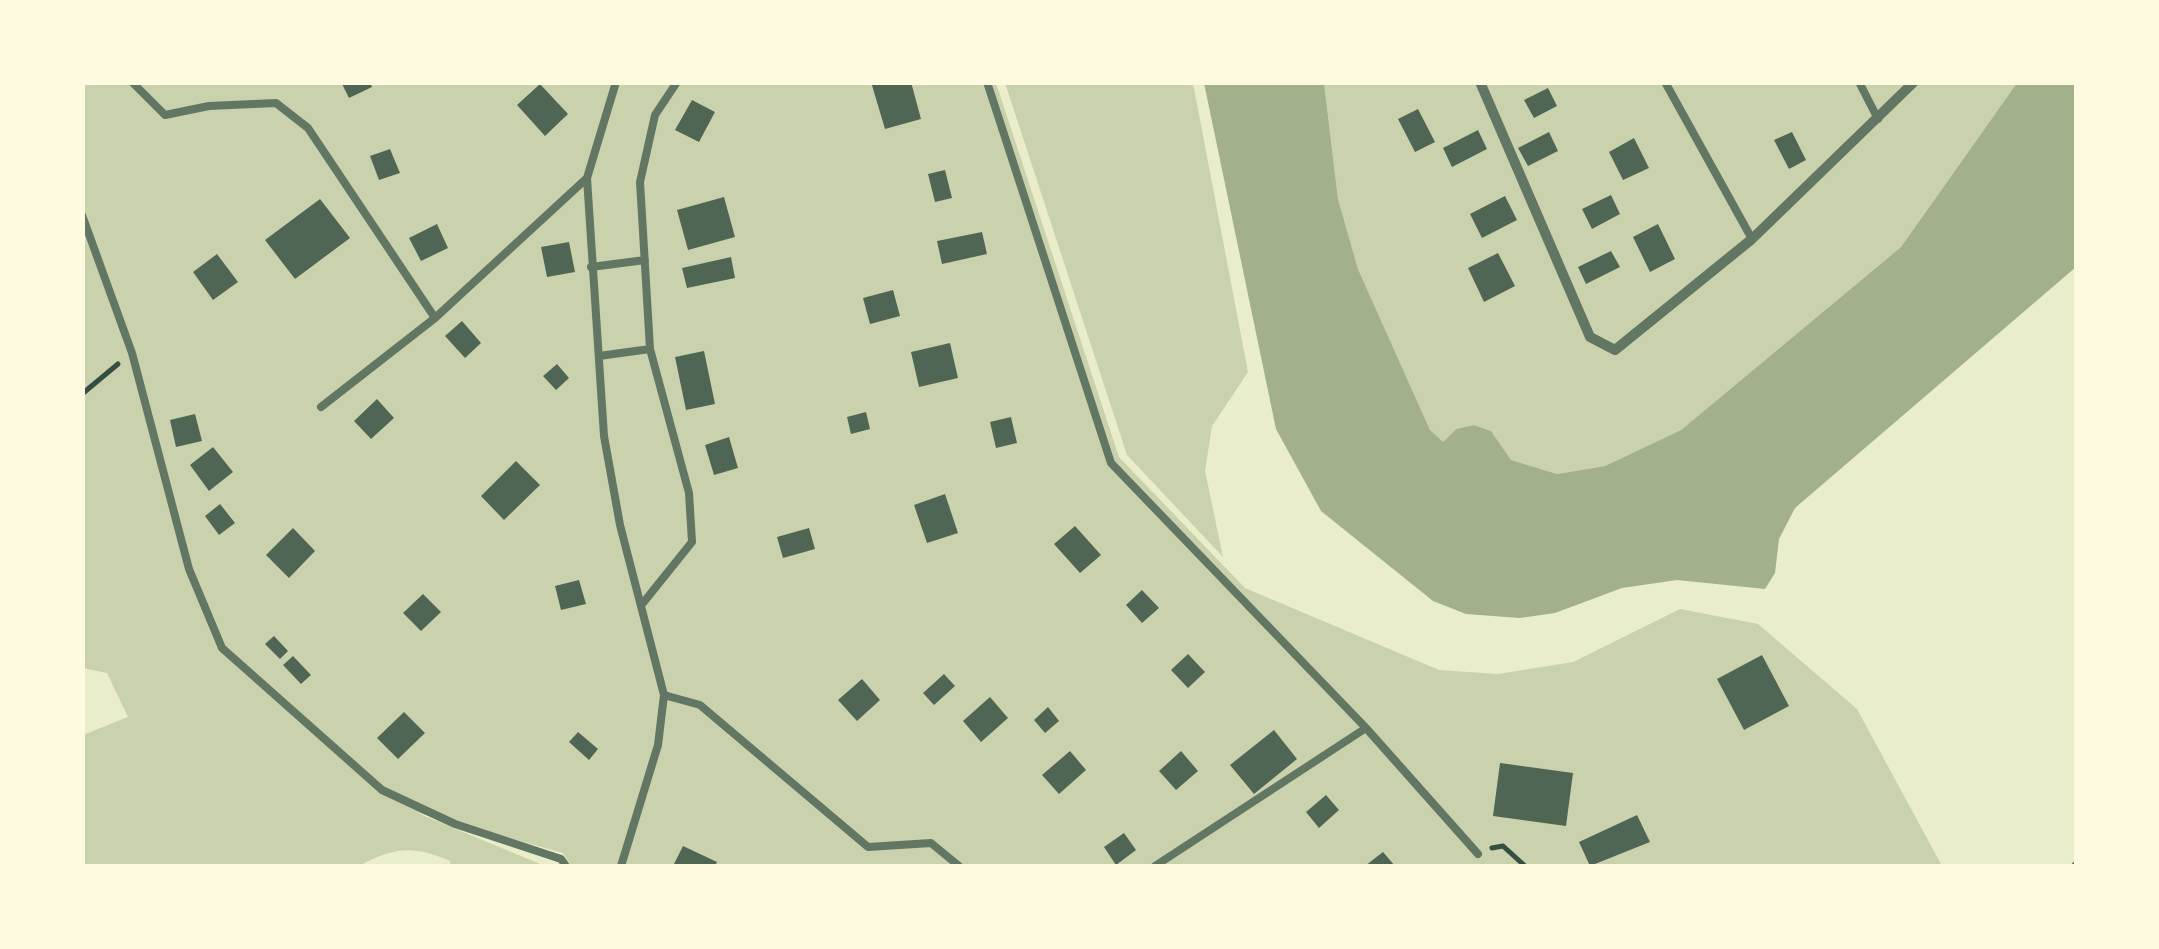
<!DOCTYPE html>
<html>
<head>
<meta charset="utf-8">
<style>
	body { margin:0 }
	#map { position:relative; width:2159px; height:949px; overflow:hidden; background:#e9edc9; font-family:"Times New Roman",serif }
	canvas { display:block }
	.frame { position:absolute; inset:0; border:85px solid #fefae0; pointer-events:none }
</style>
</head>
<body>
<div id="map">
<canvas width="2159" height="949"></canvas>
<div class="frame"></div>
</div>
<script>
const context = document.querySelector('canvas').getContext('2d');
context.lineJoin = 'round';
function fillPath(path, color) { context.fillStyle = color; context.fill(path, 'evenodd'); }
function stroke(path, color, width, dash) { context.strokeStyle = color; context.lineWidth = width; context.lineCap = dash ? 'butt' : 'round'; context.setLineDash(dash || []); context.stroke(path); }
fillPath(new Path2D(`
	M82,83h914l123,374 126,131 194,82 59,4 75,-12 107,-53 78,15 99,85 85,157h-1371l-8,-13 -148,-41 130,54h-95v-5c-36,-16 -57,-14 -91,5h-276v-131l45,-18 -21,-44 -24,-5z
	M1005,83h188l55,289 -36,54 -7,45 18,86 -96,-102z
	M1324,83h693l-116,164 -220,183 -76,36 -48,8 -46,-14 -20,-29 -17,-6 -18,4 -14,14 -12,-13 -72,-161 -20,-70z`), '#cad2ad');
fillPath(new Path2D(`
	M1204,83h120l14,116 20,70 72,161 13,12 13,-13 18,-4 17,6 20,29 46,14 48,-8 76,-36 220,-183 116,-164h59v184l-281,241 -16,31 -4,34 -10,16 -88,-9 -55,8 -67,25 -35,5 -54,-4 -33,-13 -112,-90 -45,-82z`), '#a3b18a');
fillPath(new Path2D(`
	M341,82h29l2,5 -23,11z
	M871,82h40l10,37 -36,10z
	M540,84l28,30 -23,22 -28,-31z
	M1548,88l9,18 -23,12 -10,-18z
	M692,100l23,12 -16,30 -24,-12z
	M1418,109l17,33 -20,10 -17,-33z
	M1478,130l9,19 -35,18 -9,-19z
	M1549,132l9,19 -30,15 -10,-18z
	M1792,132l14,28 -17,9 -15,-29z
	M1634,138l15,30 -26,12 -14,-28z
	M390,149l10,24 -21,7 -9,-24z
	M945,170l7,28 -17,4 -7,-28z
	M1611,195l9,19 -28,15 -10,-20z
	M1505,196l12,24 -35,18 -12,-24z
	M724,197l11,40 -47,13 -11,-40z
	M320,199l30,39 -55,41 -30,-39z
	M437,224l11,24 -27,13 -12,-23z
	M1658,224l17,35 -25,13 -17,-35z
	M982,232l5,22 -45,10 -5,-23z
	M569,242l6,30 -28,5 -6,-30z
	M1611,251l9,16 -34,17 -8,-17z
	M1498,253l17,33 -31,16 -16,-34z
	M217,254l21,28 -25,18 -20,-28z
	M731,257l4,21 -48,10 -5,-20z
	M893,290l7,26 -30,8 -7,-26z
	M462,321l19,22 -16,15 -20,-22z
	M950,343l8,35 -39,9 -8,-35z
	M704,351l11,53 -29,6 -11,-53z
	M557,364l12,14 -13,12 -13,-14z
	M377,399l17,19 -23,21 -17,-18z
	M866,412l4,17 -19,5 -4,-17z
	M195,414l7,27 -26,6 -6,-27z
	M1011,417l6,26 -21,5 -6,-26z
	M729,437l9,31 -24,7 -9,-30z
	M213,447l20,25 -24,19 -19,-26z
	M516,461l24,24 -36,35 -23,-24z
	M945,494l13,39 -31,10 -13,-38z
	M220,504l15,19 -16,12 -14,-19z
	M1075,526l26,29 -21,18 -26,-29z
	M293,528l22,23 -26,27 -23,-23z
	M809,528l6,21 -32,9 -6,-21z
	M579,580l7,24 -25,6 -6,-24z
	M1142,590l17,18 -17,15 -16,-18z
	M423,594l18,18 -20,19 -18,-18z
	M274,636l14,15 -8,8 -15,-15z
	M1188,654l17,18 -17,16 -17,-18z
	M1762,655l27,51 -45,24 -27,-51z
	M293,656l18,19 -10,9 -18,-19z
	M944,674l11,12 -21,19 -11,-12z
	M862,679l18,21 -23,21 -19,-21z
	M990,697l18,21 -27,24 -18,-21z
	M1048,707l11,14 -14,12 -11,-13z
	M404,712l21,21 -27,26 -21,-21z
	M1274,730l23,29 -43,35 -24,-29z
	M578,732l20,17 -9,11 -20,-18z
	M1070,751l16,19 -27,24 -17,-19z
	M1181,751l17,20 -22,19 -17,-19z
	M1500,763l73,10 -7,53 -73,-10z
	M1326,795l13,15 -20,18 -13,-16z
	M1637,815l13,27 -60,24 -11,-24z
	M1124,833l12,17 -20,15 -12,-18z
	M683,846l34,16 -2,4h-42z
	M1383,852l12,14h-30z`), '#4f6655');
stroke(new Path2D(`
	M82,394l36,-30
	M1492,848l11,-2 22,20`), '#344e41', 5);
stroke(new Path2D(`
	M132,82l33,33 44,-9 67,-3 32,25 127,190
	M616,82l-29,96 17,258 16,89 44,170 -6,50 -37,121
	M987,82l124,381 255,265 112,126
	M1665,82l87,157
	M1859,82l19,37
	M82,215l50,138 57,216 33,79 160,142 73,34 106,35 5,7
	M591,267l54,-7
	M599,356l51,-7
	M321,407l114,-89 152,-140
	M643,603l49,-61 -3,-49 -39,-144 -10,-167 15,-67 22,-33
	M664,695l36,10 168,142 63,-4 28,23
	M1155,866l211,-138
	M2075,866l1,-1`), '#617663', 8);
stroke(new Path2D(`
	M1480,82l110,255 25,13 137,-111 162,-157`), '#617663', 10);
</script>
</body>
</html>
